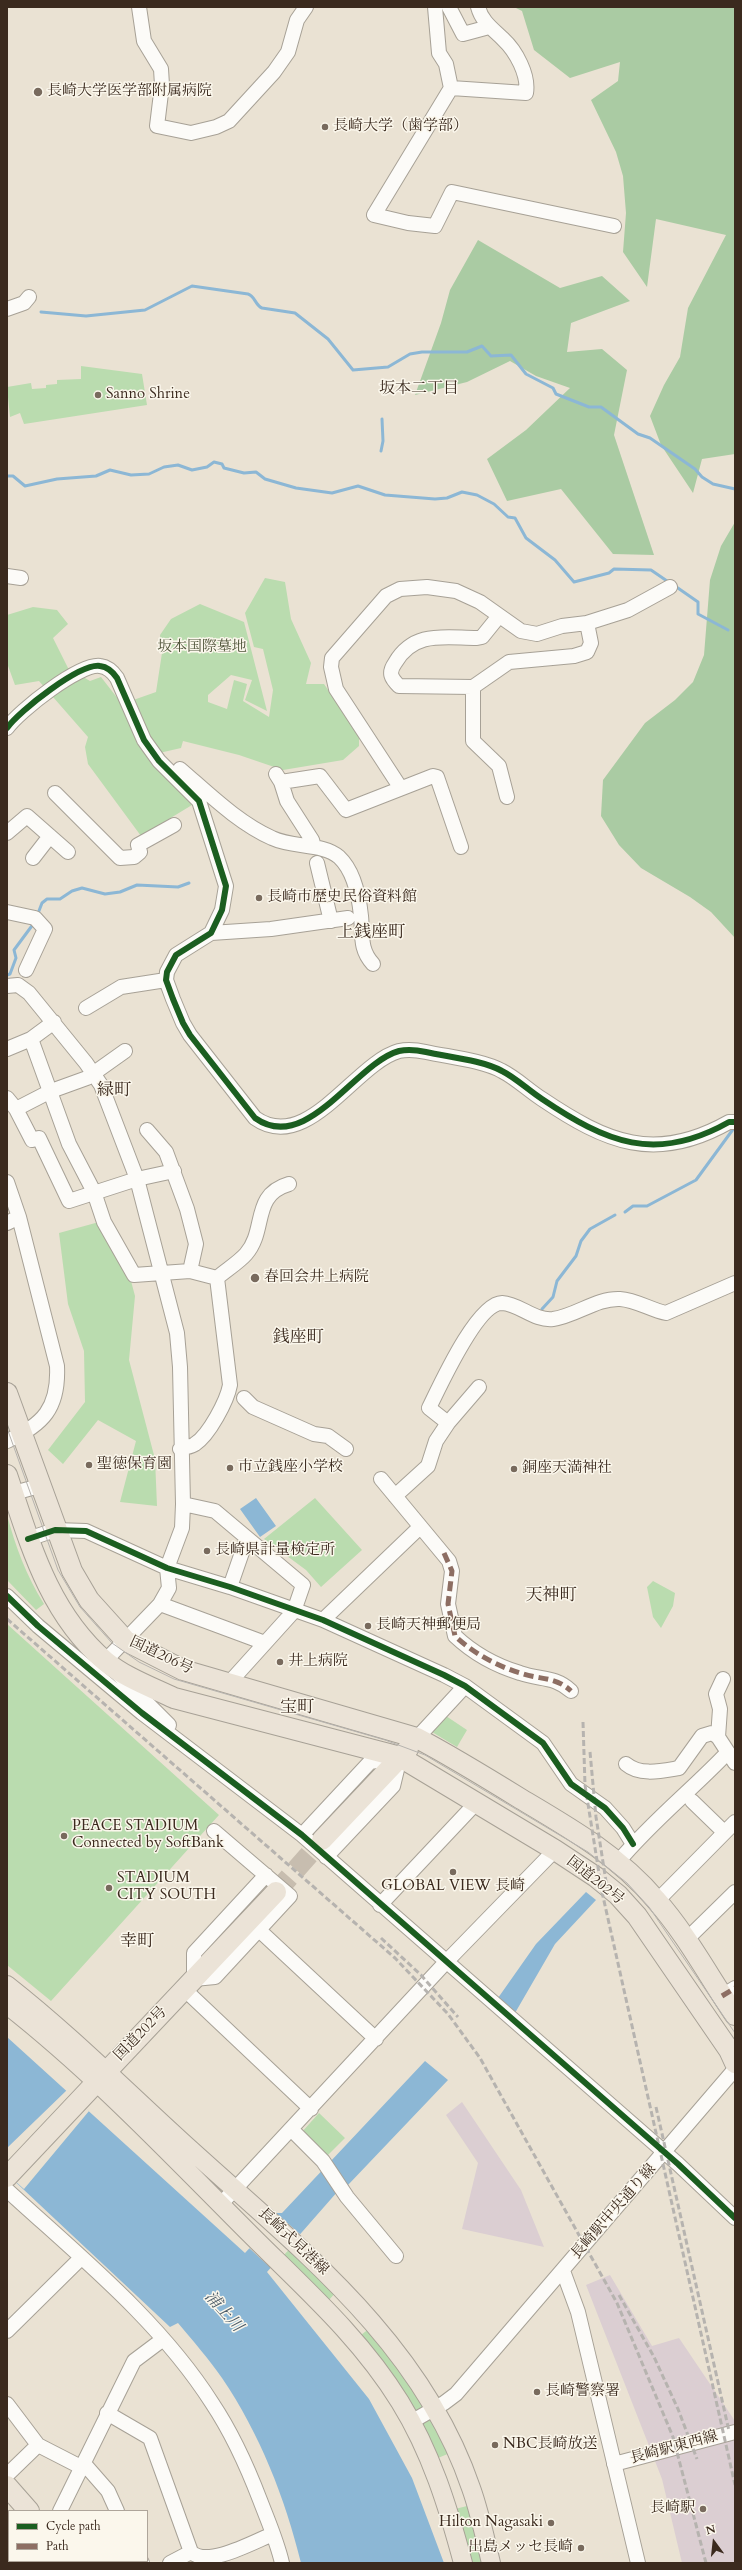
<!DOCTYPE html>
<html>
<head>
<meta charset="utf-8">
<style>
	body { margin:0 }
	#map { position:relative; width:742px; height:2570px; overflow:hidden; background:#eae2d3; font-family:Cardo,serif }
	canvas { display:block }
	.frame { position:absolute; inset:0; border:8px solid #3b2a1e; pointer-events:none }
	.legend { position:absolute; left:8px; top:2510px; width:140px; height:52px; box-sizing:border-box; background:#fbf7ec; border:1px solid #aea59a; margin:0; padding:5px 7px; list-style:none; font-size:12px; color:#3b2a1e }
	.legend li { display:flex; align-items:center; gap:8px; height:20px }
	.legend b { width:20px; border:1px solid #aea59a }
	.north { position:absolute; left:694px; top:2522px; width:40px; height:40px; -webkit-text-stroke:3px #fbf7ec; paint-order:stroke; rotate:345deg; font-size:11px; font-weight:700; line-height:16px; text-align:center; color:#3b2a1e }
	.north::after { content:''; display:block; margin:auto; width:14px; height:18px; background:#3b2a1e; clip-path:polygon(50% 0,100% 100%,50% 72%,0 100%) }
</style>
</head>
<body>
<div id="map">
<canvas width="742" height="2570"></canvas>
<div class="frame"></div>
<ul class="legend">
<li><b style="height:5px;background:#1b5e20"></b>Cycle path</li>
<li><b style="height:5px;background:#8d6e63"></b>Path</li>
</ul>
<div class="north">N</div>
</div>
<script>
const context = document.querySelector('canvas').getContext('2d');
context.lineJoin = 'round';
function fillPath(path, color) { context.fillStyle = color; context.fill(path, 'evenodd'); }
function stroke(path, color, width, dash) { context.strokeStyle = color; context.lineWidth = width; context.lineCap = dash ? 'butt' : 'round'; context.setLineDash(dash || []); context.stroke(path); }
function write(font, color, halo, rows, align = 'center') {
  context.font = font + ' Cardo,"Noto Serif JP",serif'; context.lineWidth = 3; context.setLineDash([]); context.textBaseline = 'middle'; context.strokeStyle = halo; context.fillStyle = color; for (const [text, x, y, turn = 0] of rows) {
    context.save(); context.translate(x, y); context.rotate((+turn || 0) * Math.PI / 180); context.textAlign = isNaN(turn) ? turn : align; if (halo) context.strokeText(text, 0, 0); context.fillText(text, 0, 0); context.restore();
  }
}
fillPath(new Path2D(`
	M462,2102l59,88 23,57 -82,-18 16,-66 -32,-48z
	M610,2275l42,71 27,-8 56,83v142h-53l-20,-84 -76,-194z`), '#dbced2');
fillPath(new Path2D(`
	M81,366l61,8 5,31 -123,19 -4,-11 -10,4 -3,-30 24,-4 1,6 14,-1v-3l11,-1v-4l24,-1z
	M265,578l20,4 6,37 20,44 -5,21h18l35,51v11l-16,14 -60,10 -44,-15 -56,-14 -2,7 -35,8 46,49 -51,31 -53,-72 -3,-17 3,-10 -49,-56 -24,4 -8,-22v-48l26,-8 24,3 11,14 -15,14 15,30 22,13 11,-4 21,27 34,-12 6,-39 -2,-18 11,-16 29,-15 44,18 23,89 -22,-11 7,-20 -21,-5 -23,20v7l19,7 7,-29 13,4 -4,17 26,16 4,-27 -10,-41 -9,-2 -9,-34z
	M99,1222l32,59 4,15 -6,64 26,99 2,47 -37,-4 16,-61 -38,-21 -35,44 -15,-14 37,-48 -1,-51 -16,-47 -9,-71z
	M315,1498l47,52 -41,37 -15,-17 -42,-31z
	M7,1515c9,33 19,60 37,89l-8,6 -29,-30z
	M653,1581l22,12 -2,13 -12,22 -8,-11 -6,-30z
	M7,1624l212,191 -168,186 -44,-36z
	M446,1716l21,14 -10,17 -25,-15z
	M319,2113l26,25 -19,19 -25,-24z
	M292,2247l45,44 -8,9 -49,-42z
	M370,2328l30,34 50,91 -12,5 -3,-2 -74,-121z
	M467,2506l3,1 15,56h-17l-13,-54z`), '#badcaf');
fillPath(new Path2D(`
	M514,7h221v447l-33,5 -9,34 -32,-48 -11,-29 14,-31 16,-28 8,-49 38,-73 -70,-16 -9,68 -24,-35 3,-39 -3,-37 -7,-24 -25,-52 27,-19 2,-19 -50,16 -36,-28 -12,-39z
	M478,240l82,48 42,-12 28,25 -59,22 -4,29 35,-3 25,21 -13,65 40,120 -41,-1 -52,-65 -54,12 -20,-42 39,-29 44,-42 -34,-12 -26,-15 -43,21 -52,13 26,-72 9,-33z
	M735,522v416l-24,-26 -21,-15 -49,-29 -22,-23 -18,-29 2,-36 42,-57 30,-23 18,-18 11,-27 6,-75 11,-34z`), '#aacba3');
fillPath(new Path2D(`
	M256,1498l20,28 -16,11 -20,-28z
	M586,1892l10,8 -41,44 -40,69 -17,-15 38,-54z
	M7,2037l238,216 25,-27 6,-13h6l143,-152 23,19 -100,105 -3,-1 -7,7 -71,81 102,127 43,79 32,85h-143c-16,-65 -41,-129 -79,-185 -13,-19 -29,-37 -44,-55l-8,4 -163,-153z`), '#8cb7d5');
fillPath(new Path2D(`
	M67,2090l22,21 -65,78 -17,-15v-26z
	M276,2213l25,22 -29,34 -24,-22z`), '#eae2d3');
stroke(new Path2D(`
	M41,312l45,4 59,-6 47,-24 56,8c7,2 7,11 14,14l33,5 33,26 25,31 35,-3 22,-13 12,-2h45l15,-6 9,10 20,-1 15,19 27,14 3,6 33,13h12l37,27 12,4 45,31 7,8 11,7 22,5
	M381,451l2,-10 -1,-22
	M7,476h6l12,10 32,-7 39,-3 14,-6 21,5 18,-1 15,-7 14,-2 14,5 15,-3 7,-5 8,2 2,4 20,5 12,-1 9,7 31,9 36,5 26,-7 27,9 50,4 12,-1 15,-6 15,3 17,9 14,13 7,1 11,20 29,22 19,22 35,-9 5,-4 37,1 19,13
	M675,586l23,16v12l30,16
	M37,916l5,-13 5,-4h13l12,-8 10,-3 23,6 15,-2 17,-7 41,2 11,-4
	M7,975l3,-1 6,-16 -2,-8 20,-27
	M625,1212l8,-6h14l49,-26 38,-52
	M542,1309l11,-12 4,-16 19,-25 5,-15 9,-12 25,-14`), '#8cb7d5', 3);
stroke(new Path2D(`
	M276,1892l46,-52`), '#c7bdaf', 20, [20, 10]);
const minor = new Path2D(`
	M139,7l5,34 17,28 1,16 -5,41 34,7 25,-6 13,-6 45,-49 14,-20 9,-32 9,-13
	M435,7l4,46 7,11 5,24 -77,127 34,8 27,3 17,-34 162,34
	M449,7l14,27 26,-7
	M451,88l75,5c3,-18 -10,-42 -23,-54 -10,-10 -21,-17 -25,-32
	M7,309l17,-6 5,-6
	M7,576l14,2
	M473,687l-74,-1c-8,-8 -11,-13 -4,-23 19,-33 50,-25 82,-25l5,-1 17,-21
	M7,728c12,-17 73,-65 93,-62 8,1 13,6 17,12l27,62 15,21 40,40 27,85 -4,24 -11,23 -35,22 -9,17 -1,8 7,19 10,24 7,12 65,83c52,37 100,-55 144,-67 9,-2 18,-1 27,1 22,5 56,8 76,19 14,7 26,19 40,28 64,43 113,65 187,23h6
	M180,769c28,24 58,54 92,69 21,10 51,5 67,19 15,14 20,39 22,59 2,18 -2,33 12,48
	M276,774l5,8 6,19 25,39 2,7
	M281,782l39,-6 26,34 87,-34 4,1 24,70
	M400,787l-64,-98 -5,-22 1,-9 54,-62 14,-7 27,-2 29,4 24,11 41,29 16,3 25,-8 25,-3 41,-13 42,-23
	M55,793l65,65 14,-1 6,-5 -2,-7 36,-20
	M507,797l-8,-31 -26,-25v-54l36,-25 65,-6 13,-4 4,-9 -4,-20
	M7,833l20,-17 41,36
	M33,858l17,-22
	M317,863l14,58
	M7,912l28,6 10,11 -19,41
	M211,933l60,-4 77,-11
	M7,986l11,-1 11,8 57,70 15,22 36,94 40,154 3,34 3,137 -1,24 -15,40 2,20 -9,16 -55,57 64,64
	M86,1008l35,-21 45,-7
	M31,1039l38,105 25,48 10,30 30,53 56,-4 27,7
	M7,1049l24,-10 23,-17
	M7,1098l9,11 16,31 7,-2 30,63 68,-22 37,-8
	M16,1109l35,-18 36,-13 38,-27
	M147,1130l19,22 21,57 9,35 -6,27
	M7,1182l12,35 38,149c2,42 -14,59 -50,75
	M7,1223l12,-6
	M244,1398l9,9 61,27 14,2 18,13
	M448,1423l31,-36
	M180,1449c5,-2 11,-2 15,-5 14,-9 32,-43 35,-59l-13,-107c9,-8 21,-15 29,-24 21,-24 5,-59 43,-70
	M381,1479l68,82 3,10 -4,33 7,32c18,17 42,30 65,37 20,7 35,3 51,18
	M7,1495l32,-9
	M395,1496l33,-30 8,-25 12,-18 -19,-15c10,-20 48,-105 73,-105 18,1 32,18 51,16 23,-3 43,-21 67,-20 16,1 31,11 46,14l69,-30
	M183,1504l32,7 88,74 -9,26 -65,72
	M28,1539l27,-9 31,1 81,37 63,19 93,33 121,55 21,11 78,57 28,41 34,24 18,20 10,16
	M230,1587l17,-49
	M7,1596l31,30 104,87 160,122 376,329 57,54
	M160,1604l105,39
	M323,1620l97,-93
	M723,1679l-7,15 4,15 -2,28 17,26
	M417,1738l48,-52
	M626,1764c14,12 35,7 53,4l23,-32 10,-3 6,4
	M692,1801l32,31
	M214,1831l76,65 -75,81 -21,2v-26l72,-78
	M302,1835l68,-73 30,-5 -7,29 -67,71
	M618,1862c33,-40 75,-73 110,-110
	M657,1901l78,-79
	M380,1905l96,-102
	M259,1930l117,109
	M686,1940l49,-48
	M184,1989l127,120
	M722,1996l13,-8
	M291,2129l32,32 24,36 49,59
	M7,2190c72,66 152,130 205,213 20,30 35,63 48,97 8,21 17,41 22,63
	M221,2204l225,-242 109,-112
	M563,2271l15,41 60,251
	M7,2331l74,-73
	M7,2404l31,41 39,20 10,2 21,24 9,20
	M107,2413l43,25 41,114c17,16 64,-11 82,-18
	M411,2422l33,-19 12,-9 279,-325
	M614,2464l121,-32
	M7,2475l31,-30
	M60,2511l74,-150 28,-21
	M141,2561l1,2
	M34,2563l1,-2
	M170,2563l21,-11`);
const major = new Path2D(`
	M7,1985c65,51 123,110 184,165 109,99 231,193 280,338 9,25 14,50 20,75
	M7,2005c88,69 165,151 244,230 53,53 109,102 149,167 31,50 48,105 63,161`);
const highway = new Path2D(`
	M7,1393l65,178 17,29 37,41 57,29 234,68c36,19 70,40 104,61 49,29 98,57 135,101 31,35 53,77 79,115
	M7,1475c23,68 41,137 98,186 19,16 46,26 69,37l226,59 155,93 41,27 22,18 19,21 92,134 6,13
	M322,1840l86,-91
	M7,2177l269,-285
	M7,2486l22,25
	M74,2561l2,2`);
stroke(minor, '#a7a196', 16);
stroke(major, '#a7a196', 20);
stroke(highway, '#a7a196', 22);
stroke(minor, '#fcfbf8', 14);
stroke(major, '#ebe3d7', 18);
stroke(highway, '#ebe3d7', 20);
stroke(new Path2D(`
	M7,1428l51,142 22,37 32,36 27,19 35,17 211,61 40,15 163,97 39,31 22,24 86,126`), '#b6b3af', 1);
stroke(new Path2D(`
	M7,1619l388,339 53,56 32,44 137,245 56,134 33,126
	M583,1722l2,63 17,107 133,593
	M590,1752l6,65 11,71
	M381,1938l40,37 37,42
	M656,2107l73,324
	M619,2295l35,62 24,52 19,50`), '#b6b3af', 3, [6, 3]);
stroke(new Path2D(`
	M444,1553l8,18 -4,33 7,32c18,17 42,30 65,37 20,7 35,3 51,18
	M722,1996l13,-8`), '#8d6e63', 5, [10, 5]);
stroke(new Path2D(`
	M7,728c12,-17 73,-65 93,-62 8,1 13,6 17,12l27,62 15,21 40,40 27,85 -4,24 -11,23 -35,22 -9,17 -1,8 7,19 10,24 7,12 65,83c52,37 100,-55 144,-67 9,-2 18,-1 27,1 22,5 56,8 76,19 14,7 26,19 40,28 64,43 113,65 187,23h6
	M28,1539l27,-9 31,1 81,37 63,19 93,33 121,55 21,11 78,57 28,41 34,24 18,20 10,16
	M7,1596l31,30 104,87 160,122 376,329 57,54`), '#1b5e20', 6);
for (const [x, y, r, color] of [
	[38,92,5,"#786a5d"],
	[325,127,4,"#786a5d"],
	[98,395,4,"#786a5d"],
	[259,898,4,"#786a5d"],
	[255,1278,5,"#786a5d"],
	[89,1465,4,"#786a5d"],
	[230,1468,4,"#786a5d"],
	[514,1469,4,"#786a5d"],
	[207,1551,4,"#786a5d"],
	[368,1626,4,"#786a5d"],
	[280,1662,4,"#786a5d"],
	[64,1836,4,"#786a5d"],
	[453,1872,4,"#786a5d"],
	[109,1888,4,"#786a5d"],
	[537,2392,4,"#786a5d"],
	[495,2445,4,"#786a5d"],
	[703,2509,4,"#786a5d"],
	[551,2523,4,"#786a5d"],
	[581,2548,4,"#786a5d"]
]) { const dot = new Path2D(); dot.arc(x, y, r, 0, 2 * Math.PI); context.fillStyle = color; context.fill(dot); stroke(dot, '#fbf7ec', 1.5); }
write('15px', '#3b2a1e', '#fbf7ec', [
	["長崎大学医学部附属病院",47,92],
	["長崎大学（歯学部）",333,127],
	["Sanno Shrine",106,395],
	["長崎市歴史民俗資料館",267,898],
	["春回会井上病院",264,1278],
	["聖徳保育園",97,1465],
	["市立銭座小学校",238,1468],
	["銅座天満神社",522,1469],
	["長崎県計量検定所",215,1551],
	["長崎天神郵便局",376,1626],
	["井上病院",288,1662],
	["PEACE STADIUM",72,1827],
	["Connected by SoftBank",72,1844],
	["STADIUM",117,1879],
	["CITY SOUTH",117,1896],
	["GLOBAL VIEW 長崎",453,1887,"center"],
	["長崎警察署",545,2392],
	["NBC長崎放送",503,2445],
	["長崎駅",695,2509,"right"],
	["Hilton Nagasaki",543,2523,"right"],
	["出島メッセ長崎",573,2548,"right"]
], 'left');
write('15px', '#51563b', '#fbf7ec', [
	["坂本国際墓地",202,648]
]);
write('15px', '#3b2a1e', '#fbf7ec', [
	["国道206号",161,1656,25],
	["国道202号",595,1881,38],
	["国道202号",141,2034,-46],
	["長崎駅中央通り線",614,2212,-49],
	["長崎式見港線",293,2242,43],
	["長崎駅東西線",674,2448,-15]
]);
write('16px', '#3b2a1e', '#fbf7ec', [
	["坂本二丁目",419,389]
]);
write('italic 16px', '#4b5b68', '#fbf7ec', [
	["浦上川",223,2312,48]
]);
write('17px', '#3b2a1e', '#fbf7ec', [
	["上銭座町",371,933],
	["緑町",114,1091],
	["銭座町",298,1338],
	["天神町",551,1596],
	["宝町",297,1708],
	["幸町",137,1942]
]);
</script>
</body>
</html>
